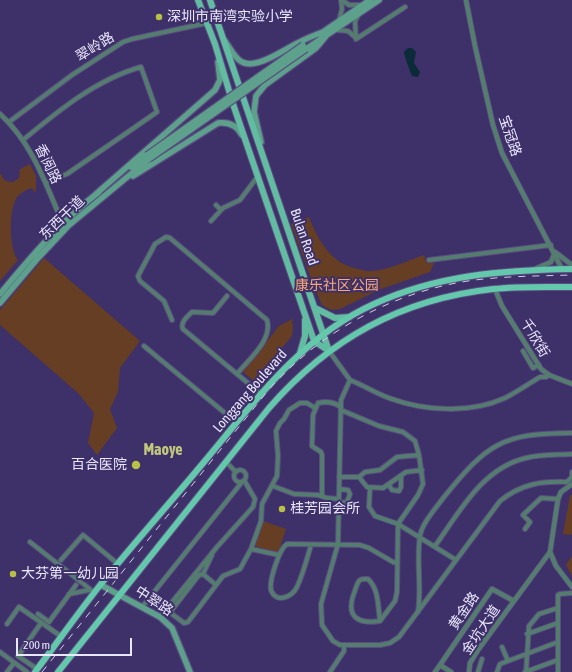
<!DOCTYPE html>
<html>
<head>
<meta charset="utf-8">
<style>
	body { margin:0 }
	#map { position:relative; width:572px; height:672px; overflow:hidden; background:#3e3069; font-family:"Asap Condensed",sans-serif }
	canvas { display:block }
	.scale { position:absolute; left:16px; top:638px; width:116px; height:18px; box-sizing:border-box; border:2px solid #eae7fc; border-top:0; padding-left:5px; font-size:12px; line-height:14px; white-space:nowrap; color:#eae7fc; -webkit-text-stroke:3px #3e3069; paint-order:stroke }
</style>
</head>
<body>
<div id="map">
<canvas width="572" height="672"></canvas>
<div class="scale">200 m</div>
</div>
<script>
const context = document.querySelector('canvas').getContext('2d');
context.lineJoin = 'round';
function fillPath(path, color) { context.fillStyle = color; context.fill(path, 'evenodd'); }
function stroke(path, color, width, dash) { context.strokeStyle = color; context.lineWidth = width; context.lineCap = dash ? 'butt' : 'round'; context.setLineDash(dash || []); context.stroke(path); }
function write(font, color, halo, rows, align = 'center') {
  context.font = font + ' "Asap Condensed","Noto Sans SC",sans-serif'; context.lineWidth = 4; context.setLineDash([]); context.textBaseline = 'middle'; context.strokeStyle = halo; context.fillStyle = color; for (const [text, x, y, turn = 0] of rows) {
    context.save(); context.translate(x, y); context.rotate((+turn || 0) * Math.PI / 180); context.textAlign = isNaN(turn) ? turn : align; if (halo) context.strokeText(text, 0, 0); context.fillText(text, 0, 0); context.restore();
  }
}
fillPath(new Path2D(`
	M30,164l6,12v15l-2,1 -2,-4c-5,1 -11,5 -14,8 -10,11 -9,54 0,64l-18,21v-108l5,8 8,1 6,-4 1,-9z
	M309,217c9,24 23,47 49,52 5,1 10,3 15,2 18,-2 34,-10 51,-16l3,8h7l-4,9 -49,17 -41,20 -9,1 -9,-5 -6,-13 -25,-68z
	M44,258l96,83 -20,27 -2,24 -8,17 7,19 -20,27 -9,-12 6,-30 -15,-19 -79,-69v-15z
	M292,319l1,9 -1,8 -38,45 -11,-9 36,-46z
	M570,495h2v40l-9,-1z
	M263,521l23,8 -8,24 -23,-7z
	M572,556v20l-6,-11z`), '#663e24');
fillPath(new Path2D(`
	M408,48h4l4,4 -2,11 6,9 -2,5 -6,-1c-2,-5 -8,-21 -8,-24z`), '#0b2b39');
const minor = new Path2D(`
	M342,0l7,5h11
	M339,21l3,-12 -1,-9
	M336,30l12,1 8,7
	M356,39l49,-32
	M356,39l-1,-18 4,-7
	M9,122l63,-47 51,-33 9,-3 75,-16
	M23,140c35,-29 74,-61 118,-73l16,45 -90,62 -21,8
	M216,205l5,5
	M211,221l12,-13 17,-8 18,-24
	M429,260l122,-15
	M227,296l-14,17 -21,-1c-5,5 -12,10 -9,17l78,65
	M172,320l-8,-19 -24,-20 -2,-5 17,-32 11,-7 4,1 97,82c6,20 -19,40 -30,54
	M144,346l93,77
	M329,351l21,29
	M523,351l10,17 6,-3
	M350,380l-9,20 -3,144 -17,60 1,21 11,16 7,4h40l10,-2 9,-6 101,-136c21,-17 41,-20 67,-19l5,-5v-5
	M350,380c13,5 25,13 39,18 35,13 81,16 116,0 12,-6 23,-14 35,-21h6l3,-2
	M341,410l38,16 24,6 12,9 4,14 4,29 -5,11 -20,29 -1,68 -2,9 -15,20c-19,3 -34,-2 -27,-25 2,-4 3,-11 6,-15 2,-3 5,-2 9,-2 11,10 10,28 12,42
	M227,463l9,9
	M234 476a6 6 0 1 1 12 0a6 6 0 1 1-12 0Z
	M339,477h20l8,10 16,1 23,-16 16,-2
	M359,477l6,-5 15,-2 17,-13 22,-2
	M389,485l3,5 7,1 2,-4v-11
	M273,486l21,8 24,1 9,3 12,1
	M370,488l-1,19 6,9 23,8 58,36
	M322,496v-41l-1,-3 -9,-6 1,-31 5,-12c9,-2 16,-1 23,4
	M339,503l8,-1 3,-8 -2,-4 -9,-1
	M525,529l5,-7 -7,-7 18,-17 17,1
	M30,542l65,51
	M311,545c-4,14 -8,29 -14,42 -5,10 -21,17 -26,3 -2,-9 8,-41 16,-46l73,1 9,3 24,14 4,1
	M435,546c24,-33 47,-78 91,-88 15,-4 31,-3 46,-4
	M251,549l28,6
	M212,555l-9,19 13,11
	M61,560l22,-25 35,29
	M203,574l-4,1 -28,36 1,3 12,9 4,-1 35,-46 17,-7 11,-20 10,-28 1,-17 15,-28 1,-20 -2,-25 4,-8 4,-4 5,-9 11,-7h7l8,5
	M69,594l20,-4
	M142,607l100,-125
	M418,612c4,-25 -2,-51 2,-76 2,-13 16,-28 24,-39 43,-53 58,-64 128,-64
	M38,614l11,8 27,-37
	M160,617l57,-70 36,-40 2,-8 -11,-19
	M7,624l12,-17 43,30
	M527,634l31,-11
	M502,647l6,14
	M0,652l27,20
	M37,669l-19,-13 23,-33
	M7,672l7,-9
	M330,672l14,-21v-5
	M478,672l4,-13
	M497,672l3,-8 58,-22
	M525,672l33,-12
	M526,672l3,-46 10,-12 19,-6
	M558,672v-77l2,-1 12,-1`);
const tertiary = new Path2D(`
	M466,0l9,46 18,79 9,28 60,116
	M0,114c34,31 46,72 64,112
	M537,268l14,-6 4,-10 17,13
	M495,289l7,17 39,63 8,6 23,9
	M572,484l-11,8 -3,7 -8,53 6,14 16,21
	M440,665l52,-76 22,12
	M435,672l5,-7 11,7
	M469,672l1,-9 8,-13 72,-98`);
const secondary = new Path2D(`
	M320,34l50,-34
	M225,41c5,7 10,18 17,21 15,8 44,-14 58,-20 7,-4 15,-7 23,-10
	M306,49l73,-49
	M261,142l-7,-30 2,-16 9,-11 51,-37 10,-12
	M131,167l16,-12
	M133,176l85,-53c11,-1 19,2 24,12
	M96,194l119,-104 5,-10 -2,-18
	M0,294c30,-36 61,-73 99,-102
	M0,303l38,-45 30,-32 81,-67
	M101,585l59,32 12,11 18,44`);
const primary = new Path2D(`
	M198,0l17,44 18,60 81,237 15,10
	M210,0l119,351
	M315,308l20,10 14,-1
	M300,353l5,-17v-16`);
const trunk = new Path2D(`
	M35,672c22,-29 43,-59 66,-88 33,-41 69,-81 103,-122 50,-60 97,-125 170,-158 63,-29 130,-34 198,-35
	M58,672l211,-264c60,-69 132,-109 224,-119 26,-3 53,-2 79,-2`);
stroke(minor, '#5a4d81', 6);
stroke(tertiary, '#5a4d81', 6);
stroke(secondary, '#5a4d81', 8);
stroke(primary, '#5a4d81', 8);
stroke(trunk, '#5a4d81', 8);
stroke(minor, '#547d70', 4);
stroke(tertiary, '#547d70', 4.5);
stroke(secondary, '#5da18c', 5.5);
stroke(primary, '#62bca2', 6);
stroke(trunk, '#64c8ac', 6);
stroke(new Path2D(`
	M42,672l224,-279c52,-61 130,-103 209,-113 32,-4 65,-4 97,-5`), '#d3cfe8', 1, [7, 7]);
const secondaryBridge = new Path2D(`
	M147,155l156,-110
	M149,159l157,-110`);
stroke(secondaryBridge, '#5a4d81', 8, []);
stroke(secondaryBridge, '#5da18c', 5.5);
for (const [x, y, r, color] of [
	[159,17,4,"#b9c046"],
	[136,465,5,"#b9c046"],
	[282,509,4,"#b9c046"],
	[13,574,4,"#b9c046"]
]) { const dot = new Path2D(); dot.arc(x, y, r, 0, 2 * Math.PI); context.fillStyle = color; context.fill(dot); stroke(dot, '#3e3069', 1.5); }
write('14px', '#eae7fc', '#3e3069', [
	["深圳市南湾实验小学",167,17],
	["百合医院",127,465,"right"],
	["桂芳园会所",290,509],
	["大芬第一幼儿园",21,574]
], 'left');
write('14px', '#eae7fc', '#3e3069', [
	["翠岭路",95,47,-32],
	["宝冠路",510,136,71],
	["香阅路",48,164,64],
	["东西干道",62,218,-44],
	["Bulan Road",304,237,71],
	["千欣街",535,338,59],
	["Longgang Boulevard",250,391,-49],
	["中翠路",154,601,33],
	["黄金路",464,611,-56],
	["金坑大道",481,630,-56]
]);
write('14px', '#f8a977', '#3e3069', [
	["康乐社区公园",337,286]
]);
write('bold 16px', '#c2c87b', '#3e3069', [
	["Maoye",163,450]
]);
</script>
</body>
</html>
